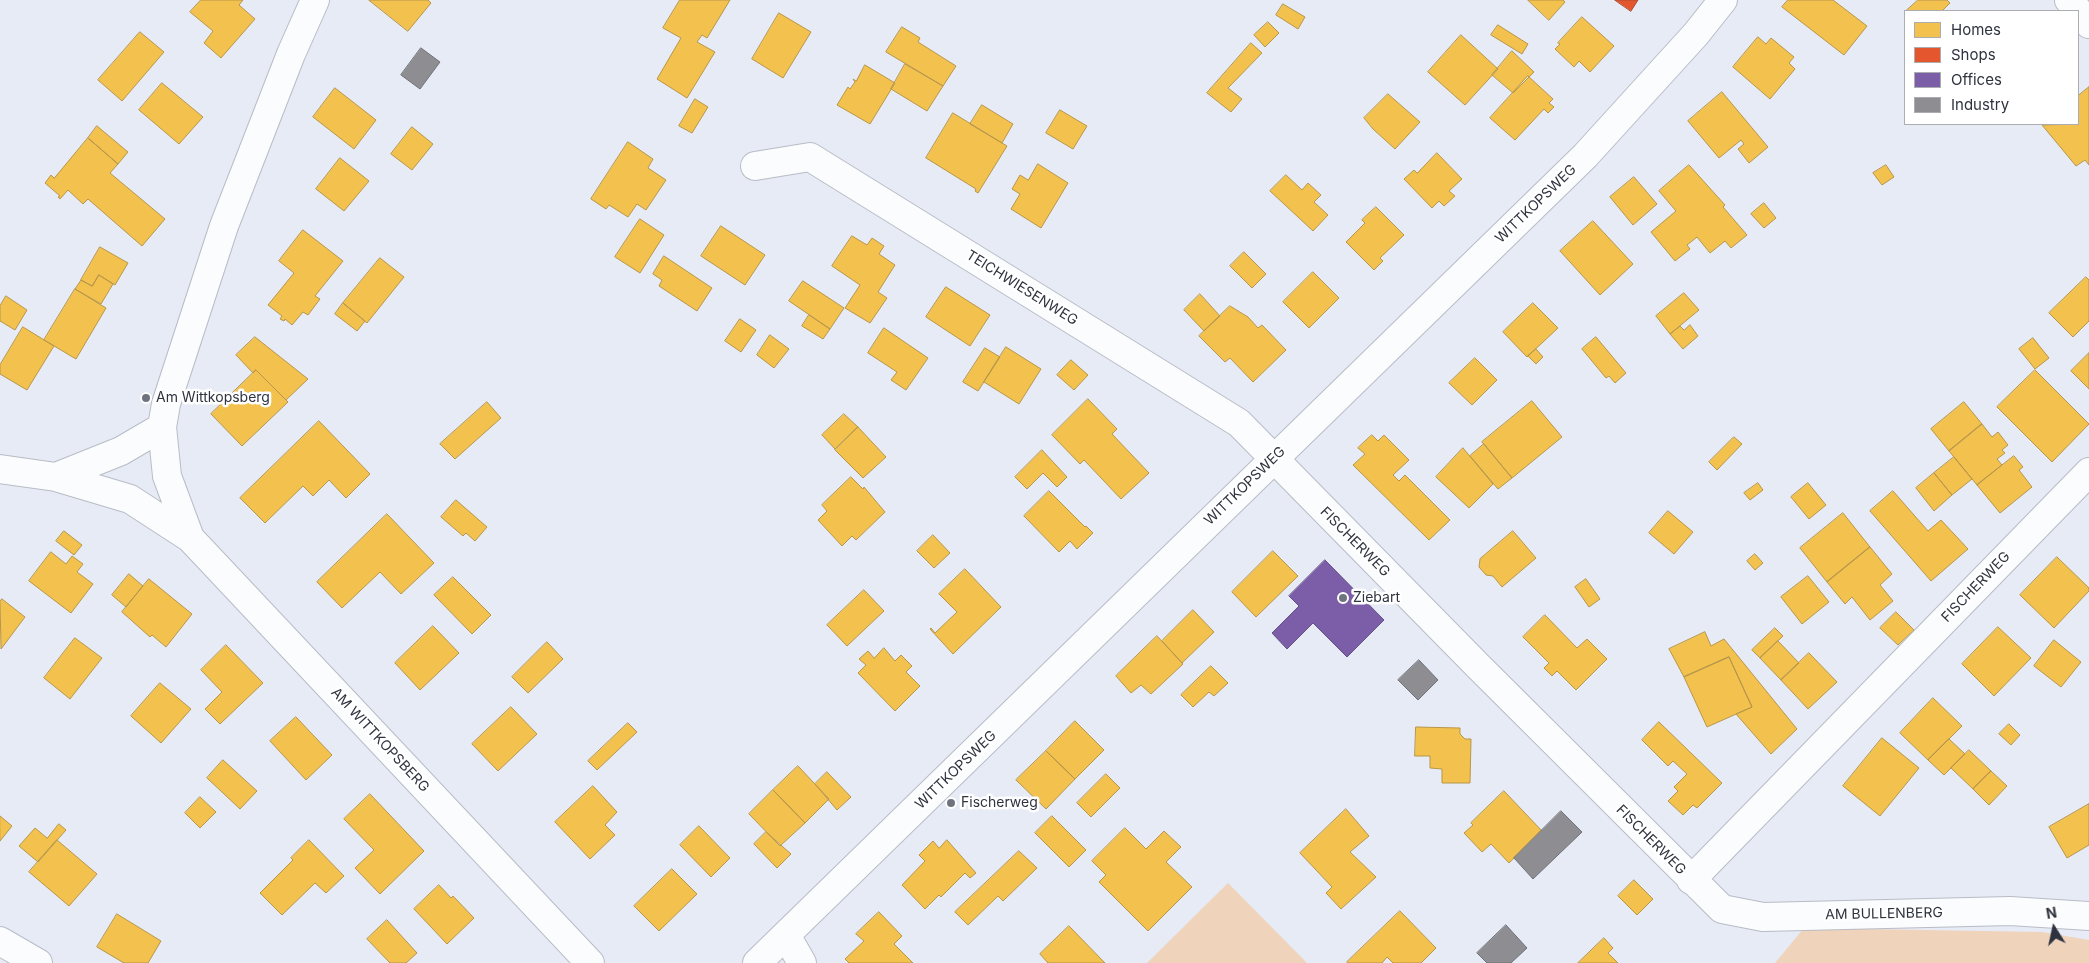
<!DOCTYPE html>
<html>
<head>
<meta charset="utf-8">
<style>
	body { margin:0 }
	#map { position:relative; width:2089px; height:963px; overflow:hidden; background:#e6ebf5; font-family:Inter,sans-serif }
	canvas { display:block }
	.legend { position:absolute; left:1904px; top:10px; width:175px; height:115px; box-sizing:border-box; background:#fff; border:1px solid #abadb2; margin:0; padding:6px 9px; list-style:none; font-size:15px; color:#2e333f }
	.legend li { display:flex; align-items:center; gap:10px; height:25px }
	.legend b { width:25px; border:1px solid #abadb2 }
	.north { position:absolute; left:2029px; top:903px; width:50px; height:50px; -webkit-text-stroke:4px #fff; paint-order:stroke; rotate:350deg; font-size:14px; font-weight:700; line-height:20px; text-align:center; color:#2e333f }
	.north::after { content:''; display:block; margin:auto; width:18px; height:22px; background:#2e333f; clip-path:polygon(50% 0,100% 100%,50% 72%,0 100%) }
</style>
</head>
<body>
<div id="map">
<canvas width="2089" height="963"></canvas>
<ul class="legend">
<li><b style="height:14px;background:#f2c14e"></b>Homes</li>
<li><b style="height:14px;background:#e4572e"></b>Shops</li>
<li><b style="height:14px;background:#7b5ea7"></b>Offices</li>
<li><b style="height:14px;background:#8d8d92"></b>Industry</li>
</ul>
<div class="north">N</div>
</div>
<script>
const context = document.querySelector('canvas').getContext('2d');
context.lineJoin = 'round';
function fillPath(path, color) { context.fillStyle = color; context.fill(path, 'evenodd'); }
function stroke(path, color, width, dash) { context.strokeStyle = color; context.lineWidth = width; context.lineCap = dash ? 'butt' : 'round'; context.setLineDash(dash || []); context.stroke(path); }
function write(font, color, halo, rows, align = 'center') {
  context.font = font + ' Inter,sans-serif'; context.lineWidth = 5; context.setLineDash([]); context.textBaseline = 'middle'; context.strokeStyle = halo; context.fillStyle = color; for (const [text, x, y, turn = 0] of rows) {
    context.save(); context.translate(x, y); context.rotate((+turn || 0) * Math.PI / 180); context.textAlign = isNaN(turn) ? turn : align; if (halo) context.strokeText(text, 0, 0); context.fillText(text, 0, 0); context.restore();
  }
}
fillPath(new Path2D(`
	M1228,883l79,80h-160z
	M1804,928l238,4 47,8v23h-314z`), '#efd3bb');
const homes = new Path2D(`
	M201,0h42l-4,5 16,14 -34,39 -17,-15 9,-12 -23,-19z
	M369,0h59l3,3 -23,28z
	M680,0h50l-23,38 -5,-3 -5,7 18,10 -28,46 -30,-19 24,-41 -18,-10z
	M1528,0h35l2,2 -16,18z
	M1788,0h45l34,26 -23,29 -62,-48z
	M1918,0h29l3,3 -8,8h-36z
	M1283,4l22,13 -7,12 -22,-14z
	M779,13l32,19 -28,46 -31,-19z
	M1582,17l32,29 -24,26 -11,-11 -5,6 -19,-18 5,-5 -2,-1z
	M1268,22l11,11 -14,14 -11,-12z
	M1498,25l30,19 -6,10 -31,-19z
	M902,27l18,11 -2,4 38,24 -13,20 -57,-34z
	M140,32l24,20 -42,49 -24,-21z
	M1461,35l37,34 -33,36 -37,-33z
	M1758,37l8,7 5,-6 23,19 -5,6 6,6 -25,30 -37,-32z
	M1251,43l11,10 -34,35 14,11 -11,13 -24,-19z
	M1512,51l22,21 -21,21 -21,-18z
	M905,64l38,22 -16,25 -36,-22z
	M865,65l30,18 -25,41 -33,-19 11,-18 2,2 5,-7 -2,-3 3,2z
	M1528,76l25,23 -4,4 5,4 -6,6 -4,-4 -29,31 -25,-22z
	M162,83l41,34 -24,27 -40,-34z
	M2089,87v78l-4,-5 -9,6 -34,-41 36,-1v-28z
	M335,88l41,32 -22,29 -41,-32z
	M1722,92l46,55 -19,16 -11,-14 6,-5 -3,-4 -22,18 -31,-37z
	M1388,94l32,28 -25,27 -22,-20 -9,-11z
	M695,99l13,8 -16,26 -13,-7z
	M982,105l31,19 -11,19 -32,-19z
	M1060,110l27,16 -14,23 -27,-16z
	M953,113l54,33 -29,47 -3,-2 1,-2 -50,-31z
	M97,126l31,26 -10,12 -30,-26z
	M412,127l21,17 -21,26 -21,-16z
	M88,138l30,26 -8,9 55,46 -23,27 -54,-47 -5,5 -15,-14 -8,9 -2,-2 2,-1 -15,-13 6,-8 3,3z
	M628,142l25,17 -5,9 18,12 -20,30 -9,-6 -9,13 -19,-12 -3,4 -15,-10z
	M1437,153l25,26 -13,12 6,5 -11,10 -5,-5 -7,7 -28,-29 10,-9 3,3z
	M340,158l29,23 -25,30 -28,-22z
	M1038,164l30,19 -27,45 -30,-19 9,-15 -8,-5 8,-14 8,5z
	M1689,165l36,40 -2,2 24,28 -16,13 -6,-7 -15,12 -13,-16 -10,8 3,4 -15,12 -24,-29 25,-21 -17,-20z
	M1886,165l8,12 -12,8 -9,-12z
	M1286,175l16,15 6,-7 13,12 -7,7 14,13 -15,16 -43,-40z
	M1634,177l23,27 -24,21 -23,-28z
	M1764,203l12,15 -12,10 -13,-14z
	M1376,207l28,28 -24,23 3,3 -9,9 -28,-28 19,-19 -3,-3z
	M640,219l24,16 -24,38 -25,-16z
	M1593,221l40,43 -33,31 -40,-44z
	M721,226l44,29 -20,30 -44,-29z
	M303,230l40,31 -28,35 5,3 -12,16 -5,-3 -11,13 -7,-6 -1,2 -4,-2 2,-3 -14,-11 26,-32 -15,-12z
	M852,236l15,9 5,-7 12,8 -5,8 16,11 -17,27 9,6 -17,25 -25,-15 15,-23 -28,-19z
	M100,247l28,16 -13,22 -16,-10 -7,11 -11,-6z
	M1244,252l22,22 -14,14 -22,-22z
	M664,256l48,32 -15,23 -38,-25 3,-6 -9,-6z
	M380,258l24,19 -37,46 -24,-20z
	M1313,272l26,26 -30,30 -26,-26z
	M99,275l14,9 -12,20 -26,-15 6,-9 11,6z
	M2086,277l3,3v41l-16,16 -24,-24z
	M803,281l41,27 -14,21 -41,-28z
	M946,287l44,28 -20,31 -44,-29z
	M75,289l31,19 -30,51 -32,-19z
	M1684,293l15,17 -29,24 -14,-18z
	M1200,294l20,22 -16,15 -20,-21z
	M6,296l21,14 -12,20 -15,-9v-15z
	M343,303l22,18 -8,10 -22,-17z
	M1533,303l25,25 -31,29 -24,-25z
	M1230,306l18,11 10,11 4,-3 24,25 -33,32 -23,-24 -5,4 -26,-26z
	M809,315l21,14 -7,10 -21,-13z
	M740,319l16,11 -15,22 -16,-11z
	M1690,325l8,11 -15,13 -13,-15 10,-8 4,4z
	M23,327l31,19 -27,44 -27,-16v-9z
	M884,328l44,30 -22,32 -15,-10 6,-8 -29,-19z
	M770,335l19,14 -15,19 -17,-13z
	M255,337l53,42 -22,21 -30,-30 -3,3 -17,-18z
	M1596,337l30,36 -11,10 -6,-7 -3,2 -24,-29z
	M2033,338l16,20 -14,11 -16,-20z
	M1006,347l35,22 -22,35 -35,-22z
	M985,348l15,9 -22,34 -15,-9z
	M1536,349l7,8 -7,7 -8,-8z
	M2089,353v36l-18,-18z
	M1475,358l22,22 -25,25 -23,-22z
	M1071,360l17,15 -14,15 -17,-15z
	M256,370l32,32 -46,44 -31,-32z
	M2035,370l54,54 -37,38 -55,-55z
	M1088,399l29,30 -5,5 37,39 -28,26 -37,-39 -4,4 -28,-29z
	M1532,401l30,36 -50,41 -30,-36z
	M487,402l14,16 -46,41 -15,-15z
	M1964,402l18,22 -33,27 -18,-22z
	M844,414l14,13 -23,22 -13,-14z
	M319,421l51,53 -24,24 -17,-18 -16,16 -10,-10 -38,37 -25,-25z
	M1982,424l10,13 6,-5 10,13 -6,5 3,3 -8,6 5,6 -25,20 -28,-34z
	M858,427l28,30 -23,21 -28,-28z
	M1372,435l6,6 6,-6 25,25 -16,15 6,6 6,-6 45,45 -21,20 -76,-75 12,-11 -7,-6z
	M1734,437l8,7 -25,26 -8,-8z
	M1484,444l28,34 -14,11 -28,-33z
	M1463,448l30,36 -24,24 -33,-31z
	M1042,450l25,27 -10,10 -14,-14 -16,16 -12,-12z
	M2014,456l9,11 -4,3 13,17 -32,26 -23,-28z
	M1954,457l18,22 -20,16 -18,-22z
	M1934,473l18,22 -18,16 -18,-23z
	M851,477l12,12 1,-2 21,25 -29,28 -4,-4 -10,10 -24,-26 9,-9 -5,-6z
	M1758,483l5,7 -13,10 -6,-7z
	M1808,483l18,22 -17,14 -18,-22z
	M1049,491l36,36 1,-1 7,7 -16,16 -7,-8 -11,11 -35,-36z
	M1893,491l35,40 13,-11 27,29 -37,32 -61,-70z
	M456,500l31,27 -12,14 -9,-8 -3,3 -22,-19z
	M1668,511l25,21 -19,22 -25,-21z
	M1843,513l27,34 -43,35 -27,-34z
	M387,514l47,49 -33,31 -21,-22 -38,36 -25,-26z
	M64,531l18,14 -8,10 -18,-14z
	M1513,531l23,27 -34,29 -9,-11 -7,-1 -7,-8 1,-8z
	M933,535l17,18 -16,15 -17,-17z
	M1870,547l22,27 -12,11 13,16 -23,19 -18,-23 -7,7 -18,-22z
	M1273,551l25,25 -42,41 -24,-25z
	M51,552l15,12 6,-8 11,8 -6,8 16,12 -22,29 -42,-32z
	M1755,554l8,9 -8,7 -8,-9z
	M2057,557l32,31v3l-35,37 -34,-33z
	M965,569l36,38 -48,47 -23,-25 1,-1 4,5 22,-21 -18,-18z
	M129,574l14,12 -17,21 -14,-12z
	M1808,576l21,26 -27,22 -21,-27z
	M453,577l38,38 -19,19 -38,-39z
	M149,579l43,35 -26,33 -14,-12 -2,2 -28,-25z
	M1586,579l14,20 -11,8 -14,-20z
	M864,590l20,21 -37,35 -20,-21z
	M2,599l23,18 -24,32 -1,-47z
	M1193,610l21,22 -32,31 -20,-22z
	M1896,612l18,18 -16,15 -18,-17z
	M1545,615l32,33 10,-9 20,20 -31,31 -19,-19 -5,5 -8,-8 5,-5 -26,-26z
	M433,626l26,27 -39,37 -25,-27z
	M1998,627l33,31 -37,38 -32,-32z
	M1775,628l8,8 -23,22 -8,-8z
	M1705,632l6,14 13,-7 73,90 -26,25 -35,-40 16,-7 -23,-50 -45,20 -15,-28z
	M1157,636l26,28 -32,30 -10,-9 -10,8 -15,-17z
	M75,638l27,20 -32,41 -26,-21z
	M2054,640l27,22 -20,25 -27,-21z
	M1778,641l21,22 -18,17 -21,-22z
	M547,642l16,17 -35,34 -16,-16z
	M226,645l37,38 -43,41 -15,-15 17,-17 -21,-22z
	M884,648l11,13 6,-6 11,11 -6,6 14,14 -25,25 -37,-38 8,-8 -7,-6 9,-8 6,7z
	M1809,653l28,29 -29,27 -27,-29z
	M1729,657l23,50 -45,20 -23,-50z
	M1211,666l17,17 -14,13 -5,-4 -16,15 -12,-12z
	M160,683l31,26 -30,34 -30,-27z
	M1933,698l29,28 -34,34 -28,-27z
	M511,707l26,27 -39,37 -26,-27z
	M296,717l36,38 -26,25 -36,-39z
	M1075,721l29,29 -29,29 -29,-28z
	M1659,722l63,61 -25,25 -4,-3 -10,10 -15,-14 10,-10 -4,-4 13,-13 -14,-13 -5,5 -26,-26z
	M628,723l9,9 -40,38 -9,-9z
	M2009,724l11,11 -9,10 -12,-11z
	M1416,727l44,1v6l5,5h6l-1,44h-28v-14l-12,-1v-12h-15z
	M1882,738l37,30 -39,48 -37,-30z
	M1949,739l16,15 -21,21 -16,-15z
	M1969,750l22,21 -18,18 -22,-21z
	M1046,751l29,28 -29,30 -30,-29z
	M223,760l34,31 -17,18 -33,-31z
	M798,766l31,33 -24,24 -32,-33z
	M1991,771l16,15 -18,19 -16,-16z
	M827,772l24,25 -14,13 -22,-26z
	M1106,774l14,14 -29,29 -14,-14z
	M593,786l24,26 -12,13 10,10 -25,24 -35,-37z
	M773,790l32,33 -25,23 -31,-32z
	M1504,791l38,40 -33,32 -18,-19 -9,8 -18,-19 9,-8 -2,-2z
	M370,794l54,57 -44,43 -25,-26 19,-18 -30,-31z
	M200,797l16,15 -16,16 -15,-15z
	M2089,804v41l-22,13 -18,-31z
	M1346,809l23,27 -19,16 26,25 -35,32 -15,-16 6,-6 -32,-34z
	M0,816l12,10 -12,15z
	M1052,816l34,34 -17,17 -34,-34z
	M59,824l7,6 -28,32 -19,-16 16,-18 12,10z
	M699,826l31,32 -19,19 -31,-32z
	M1125,828l21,21 18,-18 17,16 -15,15 26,25 -44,44 -49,-49 7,-7 -14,-14z
	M766,832l25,22 -14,14 -23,-24z
	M57,840l40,34 -28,32 -40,-34z
	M309,840l35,36 -18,17 -11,-10 -33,32 -22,-22 33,-33 -2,-2z
	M947,840l29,33 -6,5 -5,-5 -24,24 -2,-2 -14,14 -23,-24 23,-24 -6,-6 14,-14 6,7z
	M1019,851l18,17 -34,33 -5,-5 -30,29 -13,-13z
	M672,869l25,25 -38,37 -25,-25z
	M1634,880l19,19 -16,16 -19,-19z
	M439,885l12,13 2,-2 21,22 -27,26 -33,-35z
	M1400,911l36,37 -15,15h-28l-6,-6 -5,6h-33l-2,-1z
	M879,912l23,24 -8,8 19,19h-64l-4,-4 19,-18 -8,-7z
	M117,914l44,27 -13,22h-24l-27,-16z
	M387,920l30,33 -11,10h-16l-23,-24z
	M1069,926l36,37h-57l-8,-9z
	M1604,938l9,10 -5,5 10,10h-40z`);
fillPath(homes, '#f2c14e');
stroke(homes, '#b7964a', 1);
const shops = new Path2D(`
	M1615,0h23l-7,11z`);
fillPath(shops, '#e4572e');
stroke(shops, '#ad4c33', 1);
const offices = new Path2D(`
	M1325,560l59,60 -37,37 -34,-34 -26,26 -15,-16 27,-27 -10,-10z`);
fillPath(offices, '#7b5ea7');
stroke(offices, '#645188', 1);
const industry = new Path2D(`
	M421,48l19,14 -20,27 -19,-14z
	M1419,660l19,20 -20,20 -20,-20z
	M1561,811l21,21 -49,47 -19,-21z
	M1506,925l21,23 -16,15h-24l-10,-10z`);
fillPath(industry, '#8d8d92');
stroke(industry, '#707279', 1);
const minor = new Path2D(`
	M315,0l-24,54 -67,172 -58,178 -4,23 5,49 23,62 400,425
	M2069,0l20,24
	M755,166l55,-9 429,266 239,243 244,243 41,8 247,-6 79,5
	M162,427l-41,24 -65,26 74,22 60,39
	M0,469l56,8
	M1691,880l398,-408
	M786,935l16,28
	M0,941l38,22
	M757,963l828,-807 111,-122 27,-34`);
stroke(minor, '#b8bcc6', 30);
stroke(minor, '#fbfcfe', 28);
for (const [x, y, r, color] of [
	[146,398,5,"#6e737f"],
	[1343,598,5,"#6e737f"],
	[951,803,5,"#6e737f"]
]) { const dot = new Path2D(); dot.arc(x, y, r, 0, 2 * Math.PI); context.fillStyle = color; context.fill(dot); stroke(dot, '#fff', 2); }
write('14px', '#2e333f', '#fff', [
	["WITTKOPSWEG",1536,204,-44],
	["TEICHWIESENWEG",1022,288,32],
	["WITTKOPSWEG",1245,486,-44],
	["FISCHERWEG",1355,542,45],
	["FISCHERWEG",1976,587,-46],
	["AM WITTKOPSBERG",380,740,47],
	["WITTKOPSWEG",956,770,-44],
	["FISCHERWEG",1651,840,45],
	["AM BULLENBERG",1884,914,-1]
]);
write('14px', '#2e333f', '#fff', [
	["Am Wittkopsberg",156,398],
	["Ziebart",1353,598],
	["Fischerweg",961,803]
], 'left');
</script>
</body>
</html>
